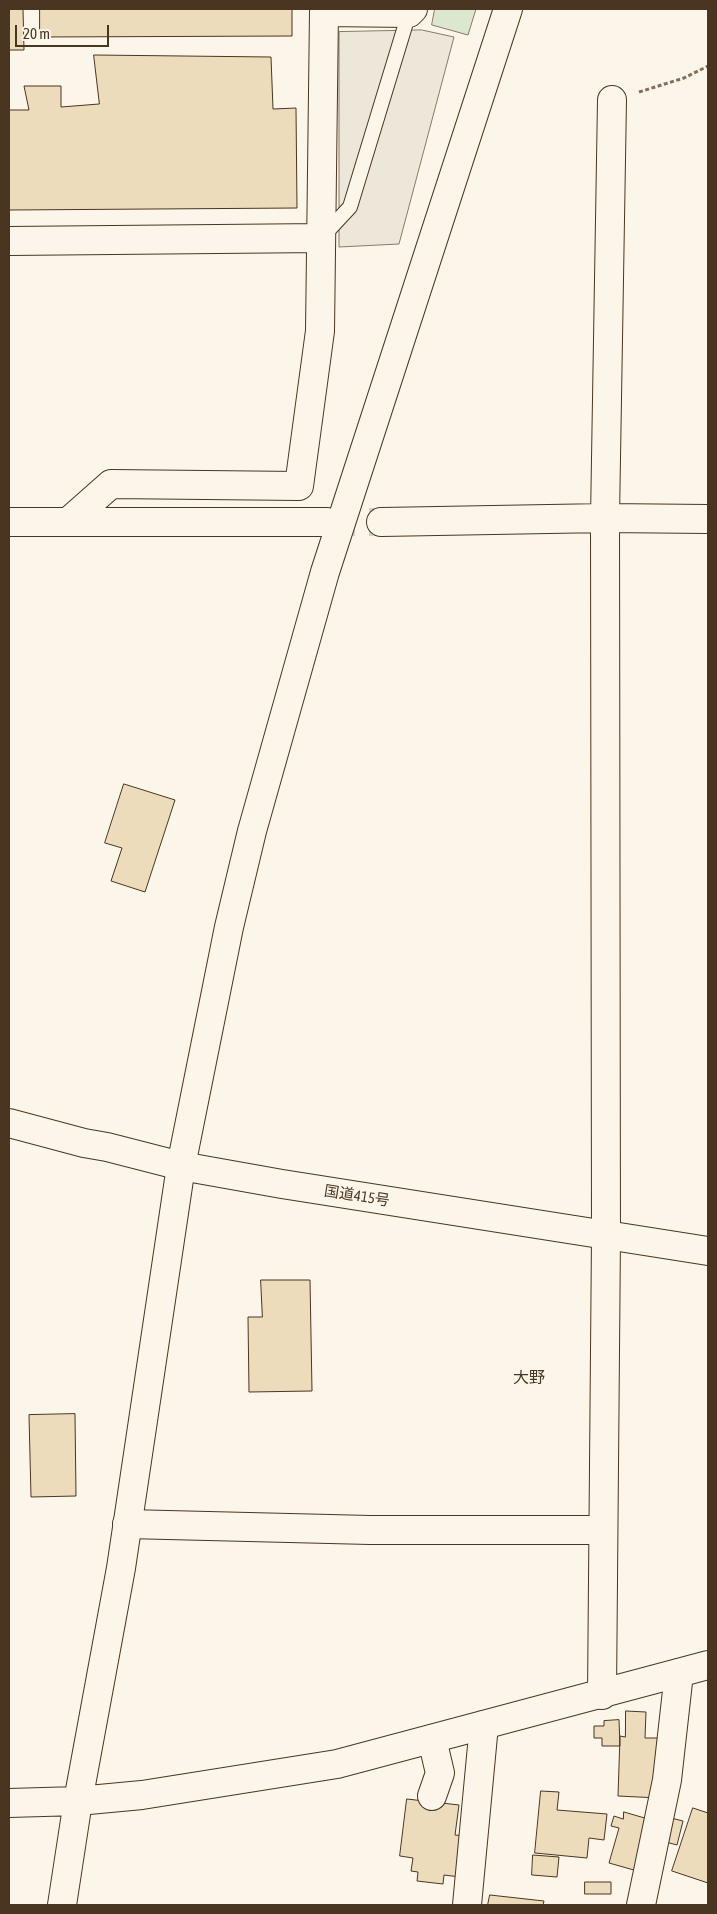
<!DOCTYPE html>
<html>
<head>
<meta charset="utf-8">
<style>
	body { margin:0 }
	#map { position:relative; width:717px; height:1914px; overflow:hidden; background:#fbf6e9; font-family:"Asap Condensed",sans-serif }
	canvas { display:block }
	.frame { position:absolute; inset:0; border:10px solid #4a3520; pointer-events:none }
	.scale { position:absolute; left:15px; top:25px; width:94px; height:22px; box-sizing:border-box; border:2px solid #4a3520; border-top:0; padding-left:6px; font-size:15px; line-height:18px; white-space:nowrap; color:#4a3520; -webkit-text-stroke:4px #fbf6e9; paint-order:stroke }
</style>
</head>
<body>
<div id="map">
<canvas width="717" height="1914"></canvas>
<div class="frame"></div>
<div class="scale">20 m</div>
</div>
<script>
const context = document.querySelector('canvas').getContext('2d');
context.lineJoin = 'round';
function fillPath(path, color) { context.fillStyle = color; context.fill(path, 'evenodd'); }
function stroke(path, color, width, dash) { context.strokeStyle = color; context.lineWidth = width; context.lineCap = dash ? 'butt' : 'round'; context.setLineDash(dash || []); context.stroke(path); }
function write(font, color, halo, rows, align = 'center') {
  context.font = font + ' "Asap Condensed","Noto Sans JP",sans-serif'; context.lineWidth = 4; context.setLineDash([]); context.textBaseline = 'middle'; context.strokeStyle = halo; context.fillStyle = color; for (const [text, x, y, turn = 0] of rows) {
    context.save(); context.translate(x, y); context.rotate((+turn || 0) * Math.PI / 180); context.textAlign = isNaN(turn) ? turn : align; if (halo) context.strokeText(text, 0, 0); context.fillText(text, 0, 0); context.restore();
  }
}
const green = new Path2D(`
	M435,9h41l-8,26 -36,-10z`);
fillPath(green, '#dce7d0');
stroke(green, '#887966', 1);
const parking = new Path2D(`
	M422,30l32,7 -55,207 -60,3v-215z`);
fillPath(parking, '#ede7d9');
stroke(parking, '#887966', 1);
const building = new Path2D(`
	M9,9h14l1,41h-15z
	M40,9h252v27l-252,1z
	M94,55l177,2 2,52 23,-1 1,100 -288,2v-100h20l-5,-24h37v21l38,-3z
	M124,784l51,16 -30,92 -34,-11 11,-33 -17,-5z
	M261,1280h49l2,111 -63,1 -1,-75h14z
	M75,1414l1,82 -45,1 -2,-82z
	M626,1711l20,1 -1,26h16l-2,60 -41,-2 2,-60 5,1z
	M619,1720l1,26h-18v-8h-8v-12h10v-5z
	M541,1791l18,1 -2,18 50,4 -3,26 -15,-2 -2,20 -52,-5z
	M407,1799l52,6 -4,30 10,1 -5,41 -16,-2 -1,9 -26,-3 1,-9 -7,-1 2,-13 -13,-2z
	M693,1808l15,5v70l-36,-12z
	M624,1812l31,9 -14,51 -32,-9 10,-35 -8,-2 3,-10 9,3z
	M667,1817l16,4 -6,24 -15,-4z
	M533,1855l26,2 -2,20 -25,-2z
	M585,1882h26v12h-26z
	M490,1895l54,6 -1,4h-55z`);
fillPath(building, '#ecdcbc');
stroke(building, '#4a3520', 1);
stroke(new Path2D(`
	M327,522h54`), '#d8cfc1', 28, [28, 14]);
const service = new Path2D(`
	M323,236l27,-29 59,-194`);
const minor = new Path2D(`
	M9,241l312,-3
	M9,522h318
	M68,522l43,-38 188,2 21,-155 4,-319 85,1 4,-4
	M381,522l224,-4 103,1
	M127,1524l243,6h233
	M602,1695l4,-459 -1,-718 7,-418
	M432,1796l8,-23 -8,-34
	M467,1905l17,-180
	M641,1905l26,-125 12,-107`);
const tertiary = new Path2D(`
	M9,1803l69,-2 64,-6 195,-31 371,-99
	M62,1905l16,-104 43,-233 60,-402`);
const trunk = new Path2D(`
	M9,1123l75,20 23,4 74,19 101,18 426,67`);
const motorway = new Path2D(`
	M181,1166l48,-239 23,-96 73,-259 183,-563`);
stroke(service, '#4a3520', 16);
stroke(minor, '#4a3520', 30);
stroke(tertiary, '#4a3520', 30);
stroke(trunk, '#4a3520', 30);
stroke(motorway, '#4a3520', 30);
stroke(new Path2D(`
	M639,92l45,-14 24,-12`), '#7f6f5c', 3, [4, 2.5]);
stroke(service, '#fbf6e9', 14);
stroke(minor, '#fbf6e9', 28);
stroke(tertiary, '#fbf6e9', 28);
stroke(trunk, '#fbf6e9', 28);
stroke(motorway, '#fbf6e9', 28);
write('15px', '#4a3520', '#fbf6e9', [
	["国道415号",357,1196,9]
]);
write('16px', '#4a3520', '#fbf6e9', [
	["大野",529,1378]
]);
</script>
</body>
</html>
